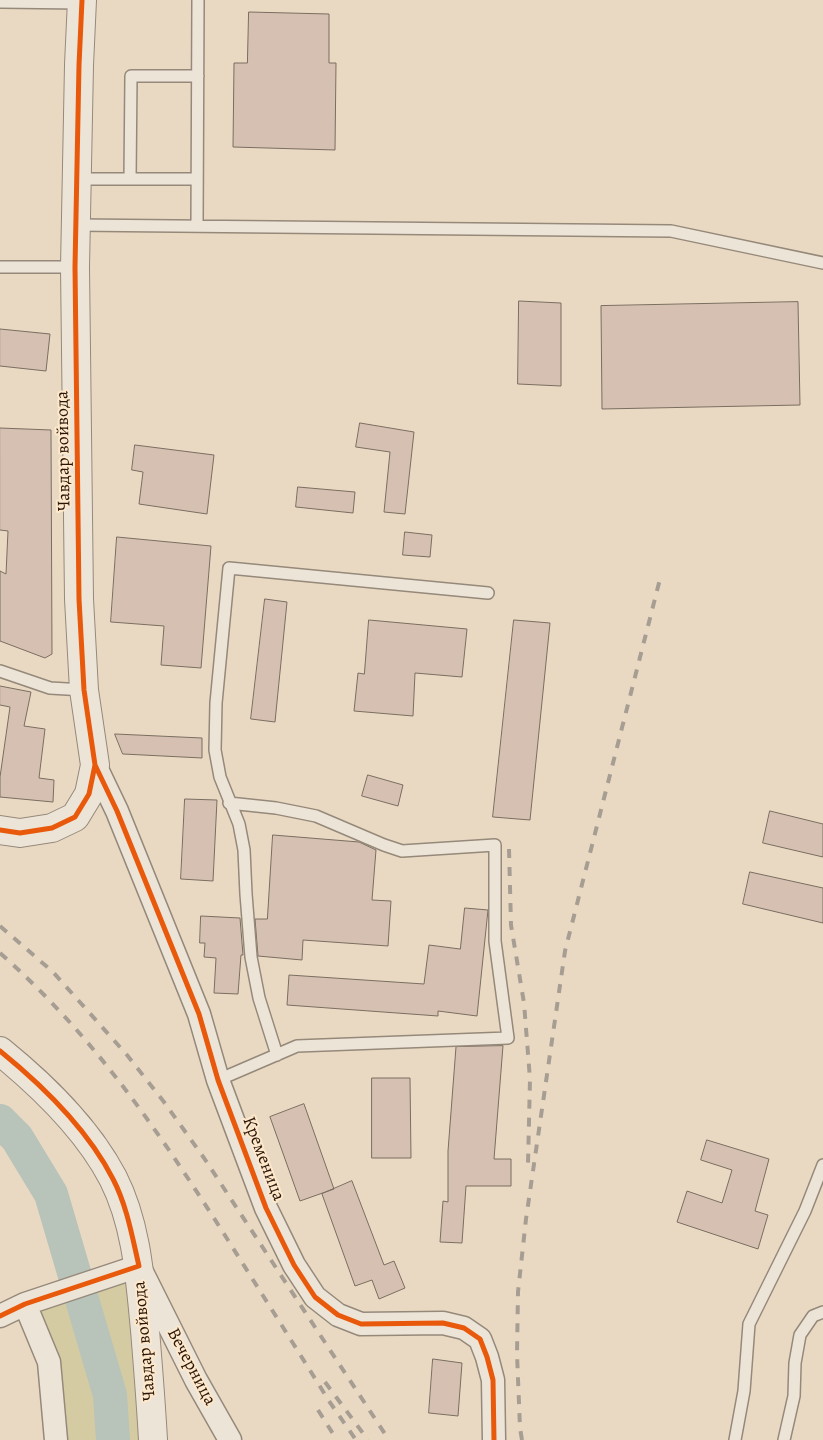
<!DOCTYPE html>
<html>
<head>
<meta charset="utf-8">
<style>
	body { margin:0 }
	canvas { display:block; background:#ead9c2 }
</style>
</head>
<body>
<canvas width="823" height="1440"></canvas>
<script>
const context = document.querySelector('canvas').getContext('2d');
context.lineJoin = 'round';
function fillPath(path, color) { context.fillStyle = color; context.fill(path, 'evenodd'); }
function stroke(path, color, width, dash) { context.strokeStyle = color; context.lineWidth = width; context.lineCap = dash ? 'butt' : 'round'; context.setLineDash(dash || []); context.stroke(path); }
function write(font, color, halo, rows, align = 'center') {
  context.font = font + ' Alegreya,serif'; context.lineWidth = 4; context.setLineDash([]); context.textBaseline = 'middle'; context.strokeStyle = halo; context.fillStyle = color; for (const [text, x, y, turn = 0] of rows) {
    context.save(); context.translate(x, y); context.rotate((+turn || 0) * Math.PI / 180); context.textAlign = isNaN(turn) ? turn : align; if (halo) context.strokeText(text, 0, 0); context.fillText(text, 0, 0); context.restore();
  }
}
fillPath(new Path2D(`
	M139,1266l14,174h-97l-31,-136z`), '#d4cba3');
stroke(new Path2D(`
	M0,1121l17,17 34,56 59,201 3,45`), '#b8c3b9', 34);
const building = new Path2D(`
	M249,12l80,2v49h7l-1,87 -102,-3 1,-84h13z
	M519,301l42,2v83l-43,-2z
	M798,302l2,103 -198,4 -1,-103z
	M0,329l50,5 -4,37 -46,-5z
	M360,423l54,9 -9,82 -21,-2 6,-60 -34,-5z
	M0,428l51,2 1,224 -7,4 -45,-17v-70l6,3 2,-43 -8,-1z
	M135,445l79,10 -7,59 -68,-10 4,-32 -11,-2z
	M298,487l57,5 -2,21 -57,-6z
	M405,532l27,3 -2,22 -27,-2z
	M117,537l94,9 -10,122 -40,-3 3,-39 -53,-4z
	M265,599l22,3 -12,120 -24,-3z
	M369,620l98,9 -5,48 -47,-4 -2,43 -59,-5 4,-38 6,1z
	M514,620l36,3 -20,197 -37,-3z
	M0,686l31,6 -7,34 21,3 -6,49 15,2 -1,22 -53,-5v-20l10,-70 -10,-2z
	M115,734l87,4v20l-79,-4z
	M368,775l35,10 -5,21 -36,-10z
	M185,799l32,1 -4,81 -32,-2z
	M770,811l53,13v33l-60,-14z
	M273,835l86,7 17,8 -4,50 19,1 -3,45 -85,-6 -1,20 -44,-4 -3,-37h12z
	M750,872l73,16v35l-80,-19z
	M465,908l23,2 -11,106 -39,-5v5l-151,-11 2,-30 135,9 5,-39 31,4z
	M201,916l39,2 3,37h-2l-3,39 -24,-1 2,-35 -12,-1 1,-14h-5z
	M503,1046l-9,113h17v27h-45l-4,57 -22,-1 3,-41 5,1v-51l8,-104z
	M372,1078h38l1,80h-39z
	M304,1104l30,85 -34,12 -30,-84z
	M707,1140l62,19 -14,52 13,4 -10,34 -81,-27 10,-31 35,12 10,-33 -31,-10z
	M352,1181l32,84 10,-4 11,27 -26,11 -7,-19 -17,6 -33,-92z
	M433,1359l29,4 -4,53 -29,-3z`);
fillPath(building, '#d5c0b1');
stroke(building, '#7a6e61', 1);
const service = new Path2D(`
	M0,2l82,1
	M77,179h120
	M130,179l1,-103h67
	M76,225l595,6 152,32
	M197,226l1,-226
	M0,267h75
	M0,671l50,17 34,2
	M277,1055l-18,-57 -8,-41 -5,-63 -2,-44 -5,-26 -19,-47 -5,-27 1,-47 13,-135 259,25
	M218,1080l79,-34 211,-8 -13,-97v-96l-93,6 -18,-6 -68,-29 -40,-8 -47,-5
	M735,1440l9,-49 5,-67 56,-113 18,-46
	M784,1440l10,-44 1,-33 5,-28 13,-19 10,-4`);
const minor = new Path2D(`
	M95,765l22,46 82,203 19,66 48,128 28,57 21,32 23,18 23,9 82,-1 21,5 16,11 7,18 6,23 1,60
	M25,1304l24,58 7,78
	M0,1316l25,-12 114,-38 57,114 34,60`);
const tertiary = new Path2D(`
	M0,830l20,3 32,-5 23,-11 14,-23 6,-29 -11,-75 -5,-91 -4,-332 4,-202 3,-65
	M0,1051c43,35 87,77 113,127 24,47 27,101 32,152 3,37 6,73 8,110`);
stroke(service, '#95897a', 14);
stroke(minor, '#95897a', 25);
stroke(tertiary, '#95897a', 30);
stroke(service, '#ede4d8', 11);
stroke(minor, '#ede4d8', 22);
stroke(tertiary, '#ede4d8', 28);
stroke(new Path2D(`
	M509,849l2,76 13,78 6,76 -2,85
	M0,926l53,46 74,83 37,47 40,56 185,282
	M0,953c95,84 159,179 226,284 34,54 69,109 103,164l27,39
	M325,1382l43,58
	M318,1410l19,30
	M522,1440l-2,-12 -3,-74 1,-62 8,-73 39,-268 95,-372`), '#a79e93', 4, [9, 9]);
stroke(new Path2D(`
	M95,765l22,46 82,203 19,66 48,128 28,57 21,32 23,18 23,9 82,-1 21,5 16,11 7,18 6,23 1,60
	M0,830l20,3 32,-5 23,-11 14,-23 6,-29 -11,-75 -5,-91 -4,-332 4,-202 3,-65
	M0,1051c42,34 88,79 113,128 14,27 19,57 26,87l-114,38 -25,12`), '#e8590c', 5);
write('18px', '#2a1406', '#fde8cc', [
	["Чавдар войвода",64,451,-91],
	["Кременица",263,1159,69],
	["Чавдар войвода",145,1341,-95],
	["Вечерница",191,1367,62]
]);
</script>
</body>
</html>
